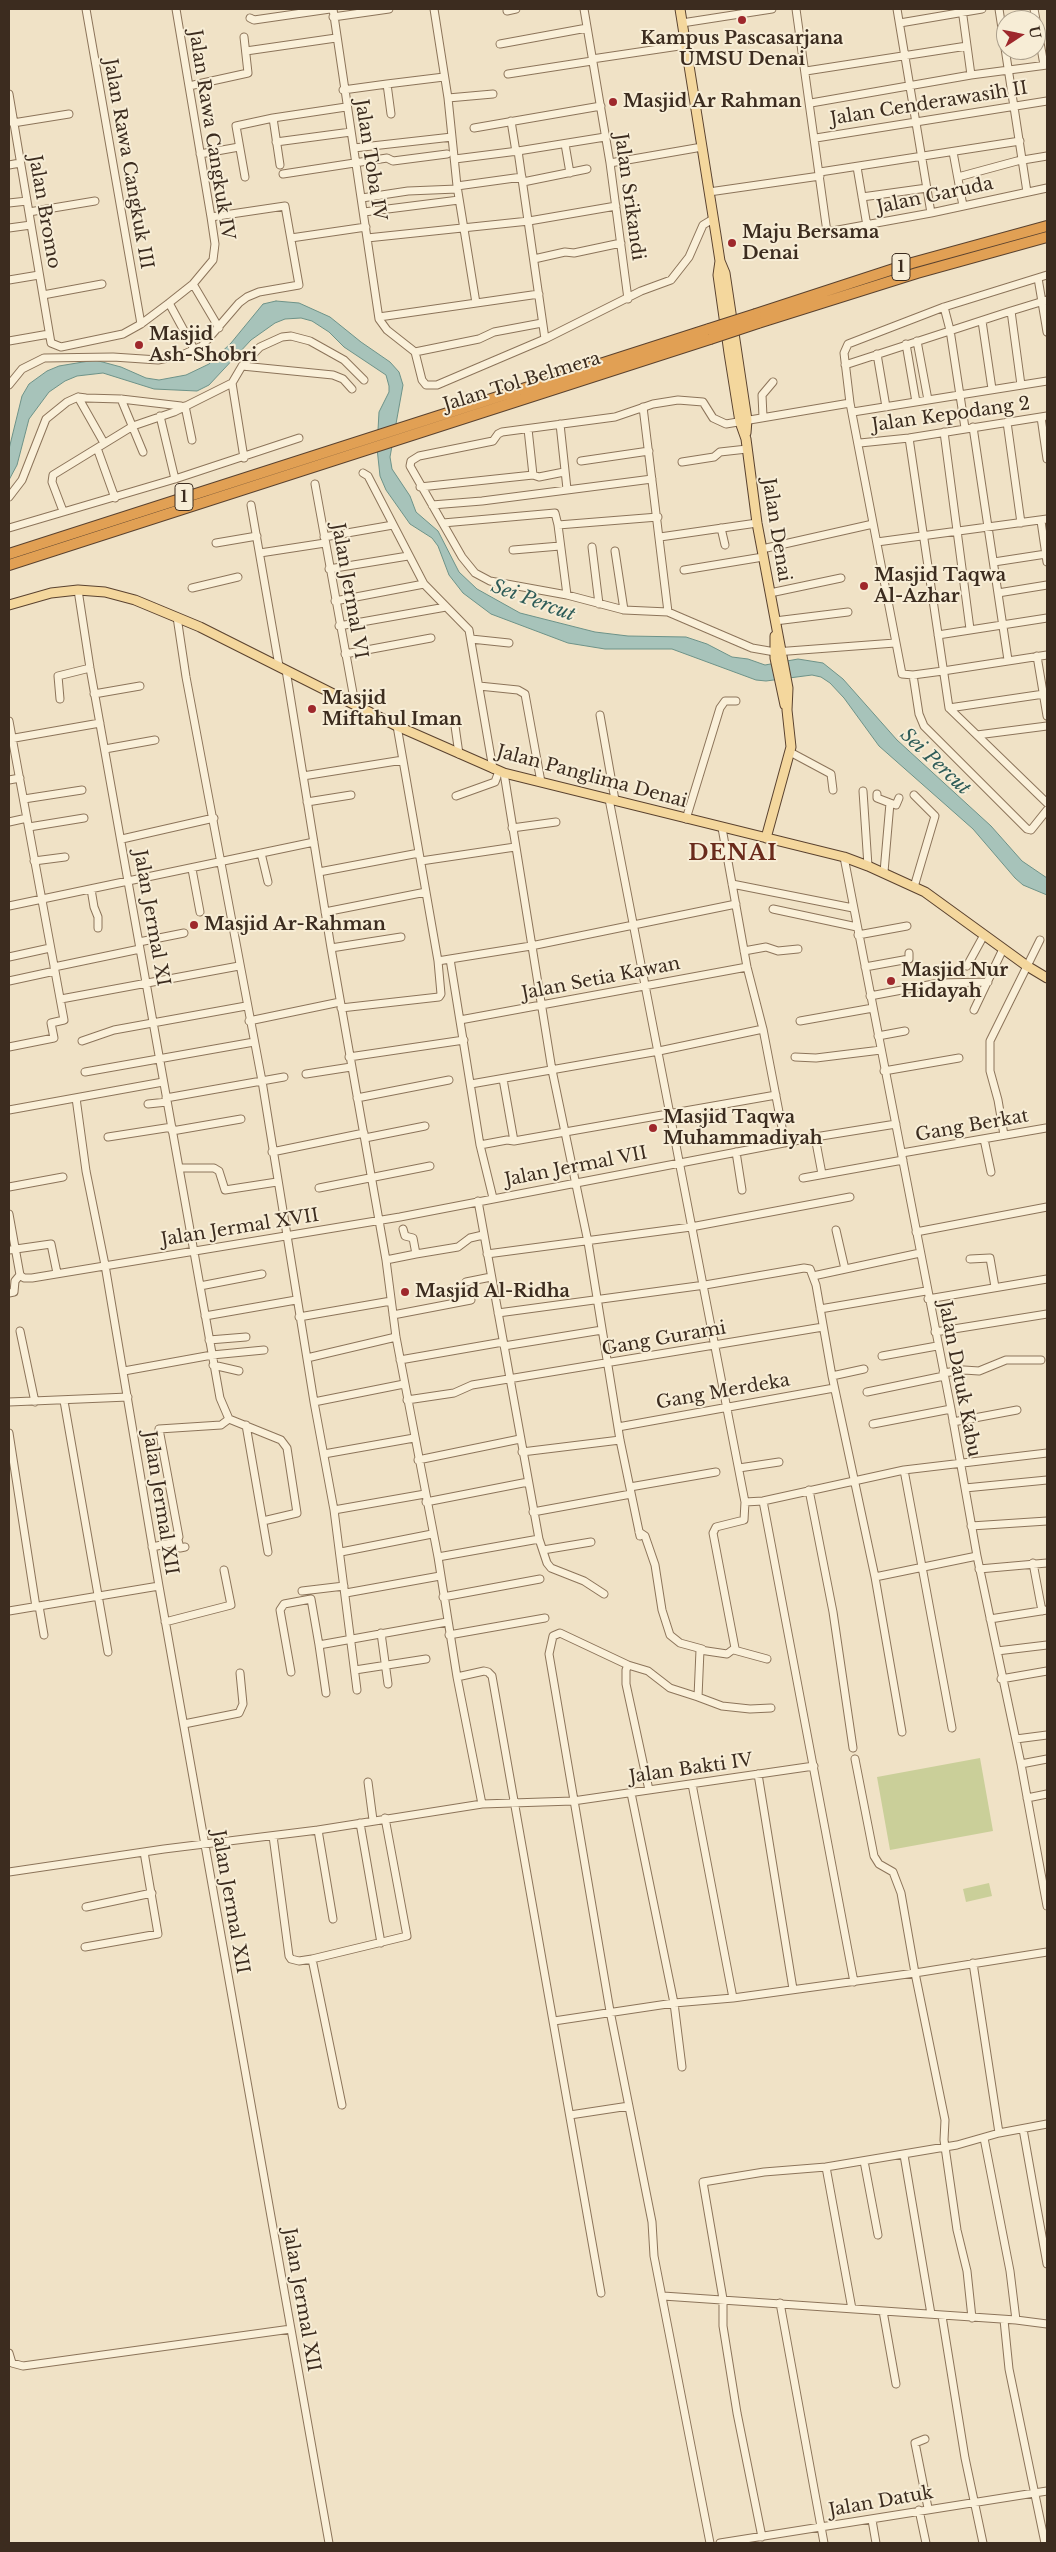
<!DOCTYPE html>
<style>
body{margin:0}
#map{position:relative;width:1056px;height:2552px;overflow:hidden;background:#f0e2c6;font-family:"Libre Baskerville",serif}
canvas{display:block}
.frame{position:absolute;inset:0;border:10px solid #3c2c1f;pointer-events:none}
.north{position:absolute;left:996px;top:10px;width:50px;height:50px;box-sizing:border-box;background:#f7edd6;border:1px solid #aca08d;border-radius:50%;rotate:79deg;font-size:14px;font-weight:700;line-height:20px;text-align:center;color:#3c2c1f}
.north::after{content:'';display:block;margin:auto;width:18px;height:22px;background:#9e282c;clip-path:polygon(50% 0,100% 100%,50% 72%,0 100%)}
</style>
<div id="map">
<canvas width="1056" height="2552"></canvas>
<div class="frame"></div>
<div class="north">U</div>
</div>
<script>
const ctx = document.querySelector('canvas').getContext('2d');
ctx.lineJoin = 'round';
function paint(path, color) { ctx.fillStyle = color; ctx.fill(path, 'evenodd'); }
const toPath = rows => new Path2D(rows.map(r => 'M' + r).join(''));
function stroke(path, color, width, dash) { ctx.strokeStyle = color; ctx.lineWidth = width; ctx.lineCap = dash ? 'butt' : 'round'; ctx.setLineDash(dash || []); ctx.stroke(path); }
function write(font, color, halo, rows, align = 'center') {
  ctx.font = font + ' "Libre Baskerville",serif'; ctx.lineWidth = 4; ctx.setLineDash([]); ctx.textBaseline = 'middle'; ctx.strokeStyle = halo; ctx.fillStyle = color; for (const [text, x, y, turn = 0] of rows) {
    ctx.save(); ctx.translate(x, y); ctx.rotate((+turn || 0) * Math.PI / 180); ctx.textAlign = isNaN(turn) ? turn : align; if (halo) ctx.strokeText(text, 0, 0); ctx.fillText(text, 0, 0); ctx.restore();
  }
}
paint(toPath([
 [980,1758,993,1831,890,1850,877,1777],
 [989,1883,992,1896,966,1902,963,1889]
]), '#cacf99');
const water = toPath([
 [276,301,299,303,330,317,361,342,390,362,399,372,403,385,390,457,392,469,410,496,416,512,438,531,459,572,477,589,520,613,595,632,628,636,686,637,707,644,732,657,748,659,765,665,798,659,823,663,843,679,897,740,991,826,1022,861,1047,878,1047,895,1023,885,1015,878,973,829,879,746,844,698,830,683,821,677,812,675,766,681,756,680,672,649,605,649,568,643,491,614,463,593,449,575,438,546,432,538,410,524,386,490,380,476,377,448,379,412,389,392,389,386,386,375,344,347,329,332,312,321,301,318,285,319,275,323,251,340,209,385,197,391,154,389,103,373,77,376,65,381,49,392,29,419,17,465,9,480,9,449,22,396,29,384,47,371,59,366,95,360,121,367,146,378,159,380,186,375,209,364,231,343,263,304,276,301]
]);
paint(water, '#a7c3ba');
stroke(water, '#6d9288', 1);
const minor = toPath([
 [86,9,141,324],
 [333,9,379,319,387,330,415,352,422,380,426,385,437,385,545,339,641,291,671,280,689,257,703,225,713,219],
 [434,9,448,98,457,186,476,303],
 [584,9,610,163,628,299],
 [796,9,827,232,931,213,1047,188],
 [897,9,931,213],
 [962,9,971,75],
 [999,9,1027,192],
 [1034,9,1036,20],
 [507,11,516,9],
 [333,17,389,9],
 [250,18,254,20,330,9],
 [1036,20,1044,65],
 [682,23,772,9],
 [900,23,982,9],
 [500,44,587,28],
 [246,51,336,38],
 [592,59,686,45],
 [806,71,967,46],
 [508,74,592,61],
 [189,86,248,73,244,37],
 [343,90,387,84],
 [9,94,51,343,61,347,123,334,141,324,169,303,193,284,213,260,215,244,211,217,176,9],
 [448,98,493,94],
 [811,103,971,75,1047,65],
 [391,114,387,84,444,77],
 [511,121,516,152],
 [13,123,69,114],
 [474,128,601,106],
 [816,138,1047,101],
 [276,142,351,132],
 [565,144,570,173],
 [354,148,452,137],
 [518,151,545,339],
 [953,152,963,206],
 [200,154,239,147],
 [455,159,518,151,605,137],
 [610,163,702,147],
 [9,165,20,163],
 [280,165,273,118,346,107],
 [857,167,867,226],
 [820,172,1020,141],
 [283,174,387,158,393,161,447,154],
 [245,177,236,126,273,118],
 [958,177,1017,161,1047,156],
 [523,182,587,169],
 [457,186,522,177],
 [709,192,820,176],
 [862,197,927,188],
 [362,198,408,191,457,189],
 [9,203,27,201],
 [29,212,95,201],
 [364,212,459,200],
 [9,228,31,225],
 [291,238,366,227],
 [367,238,529,221,616,206],
 [534,259,565,252,574,253,621,243],
 [1047,275,944,307,848,344,844,353,850,403,902,674,913,675,943,671,1047,655],
 [1038,278,1047,332],
 [9,280,39,275],
 [193,284,219,328],
 [43,295,102,284],
 [169,303,195,351],
 [944,307,950,330,965,428],
 [379,317,539,294],
 [982,321,992,389],
 [9,341,49,334],
 [917,341,928,400],
 [906,344,916,402],
 [415,352,479,339,494,332,542,323],
 [877,354,886,407],
 [845,365,1011,311],
 [242,366,333,375,343,379,352,389],
 [9,385,22,369,44,358,113,357,158,360,182,355,202,346,239,303,247,297,259,292,299,285,285,206,211,217],
 [1021,385,1011,311,1047,300],
 [78,397,104,443],
 [121,399,143,452],
 [850,403,726,424,713,418,703,402,678,400,653,404,615,417,502,432,498,434,493,441,419,456,411,461,410,466,462,557,475,573,490,581,567,595,624,610,668,612,752,648,775,652,895,643],
 [185,406,192,440],
 [643,407,668,612],
 [853,412,1047,381],
 [160,416,175,479],
 [763,417,762,395,773,382],
 [1041,417,1047,459],
 [1007,422,1021,523],
 [560,424,567,489],
 [973,427,1008,660],
 [944,432,970,629],
 [909,438,949,708,1047,803],
 [860,443,909,438,1047,416],
 [97,448,115,498],
 [244,458,232,383,242,366,260,347,282,337,291,336,310,341,344,360,364,380],
 [581,461,649,451],
 [682,462,714,457,720,452,747,449],
 [363,473,368,476,424,584,469,630,493,769],
 [533,475,539,477,564,472],
 [315,484,355,704],
 [420,487,533,475,528,429],
 [9,497,22,480,46,419,67,402,78,397,86,398,121,399,181,406],
 [251,505,279,666],
 [432,505,482,501,652,479],
 [63,511,52,482,53,475,133,426,174,412,232,383],
 [1041,521,1047,562],
 [443,523,555,513,558,525],
 [9,528,175,479,299,438],
 [721,528,725,545],
 [324,537,393,525],
 [660,537,757,523],
 [877,542,1047,519],
 [216,543,257,536],
 [592,547,599,604],
 [762,549,873,524],
 [513,550,560,546],
 [615,551,624,610],
 [260,553,325,543],
 [994,562,1046,554],
 [329,569,408,556],
 [684,570,763,557],
 [192,588,238,577],
 [78,590,90,668,220,1398,229,1419,281,1440,287,1448,297,1513,263,1521],
 [770,593,841,578],
 [998,593,1047,585],
 [567,595,558,525,658,517],
 [335,601,424,584],
 [177,617,186,677,262,1081,314,1402,334,1510,357,1690],
 [775,621,848,612],
 [339,626,446,607],
 [938,635,1047,618],
 [471,639,509,643],
 [345,654,431,638],
 [1037,656,1047,716],
 [286,670,331,948,386,1260,396,1337,438,1557,457,1677,482,1804],
 [913,675,919,714,924,726,1027,829,1031,830,1047,810],
 [479,686,518,690,525,694,541,782],
 [94,694,140,686],
 [60,699,58,676,90,668],
 [949,708,1044,694],
 [600,715,615,800],
 [454,719,459,754],
 [9,721,64,1020,51,1023,54,1038,9,1047],
 [397,726,438,961,450,959,480,1145,493,1198],
 [977,735,1047,726],
 [9,739,100,723],
 [105,749,155,740],
 [790,752,831,774,833,790],
 [504,773,552,1070,588,1242,620,1440,640,1536],
 [303,776,403,760],
 [9,780,20,778],
 [863,791,868,866],
 [877,794,877,798,890,803],
 [914,795,935,816,914,887],
 [456,796,495,782,499,771],
 [24,799,82,790],
 [609,799,745,1502,763,1501,904,1470,1047,1453],
 [307,802,351,795],
 [686,819,720,708,725,701,736,701],
 [9,822,27,818],
 [29,827,84,818],
 [512,828,556,822],
 [722,828,747,967,763,1029,785,1143],
 [122,839,214,818],
 [261,853,268,882],
 [844,857,951,1409,977,1556,1021,1764,1047,1906],
 [34,861,65,857],
 [421,861,515,847],
 [192,869,200,912],
 [319,872,419,853],
 [884,872,890,803,896,805,899,798],
 [732,884,853,908],
 [91,889,94,907,98,917,98,928],
 [9,906,314,842],
 [773,909,857,927],
 [325,912,426,892],
 [858,935,907,926],
 [139,942,184,933],
 [331,948,401,937],
 [744,951,766,947,778,951,798,949],
 [9,957,50,948],
 [450,959,531,946,736,904],
 [967,966,984,935],
 [54,967,140,949],
 [865,967,909,959,909,953],
 [9,981,55,971],
 [870,996,939,983,988,982],
 [61,999,239,966],
 [341,1008,439,997,441,994,438,961],
 [974,1010,1003,949],
 [460,1020,747,967],
 [249,1021,340,1002],
 [800,1021,873,1008],
 [878,1036,905,1031],
 [82,1041,114,1030,246,1006],
 [349,1057,464,1040],
 [795,1057,816,1058,881,1050],
 [884,1071,959,1058],
 [85,1072,254,1042],
 [306,1074,351,1067],
 [503,1079,514,1141],
 [471,1084,659,1051,763,1029],
 [76,1098,86,1171,105,1265,159,1586,329,2543],
 [166,1098,284,1077],
 [357,1098,449,1080],
 [148,1104,167,1102],
 [9,1110,163,1082],
 [172,1131,241,1119],
 [1004,1135,998,1100,990,1071,990,1041,1040,940],
 [108,1137,172,1127],
 [815,1137,822,1174],
 [365,1138,425,1126],
 [984,1139,991,1172],
 [480,1145,507,1140,514,1141,776,1095],
 [272,1152,364,1133],
 [736,1152,742,1190],
 [902,1153,1046,1128],
 [179,1168,214,1168,219,1171,225,1190,277,1182],
 [803,1178,903,1160],
 [9,1187,63,1177],
 [319,1188,430,1166],
 [478,1201,539,1539,547,1563,551,1568,584,1581,604,1594],
 [9,1214,20,1275,24,1278,32,1278,400,1217,815,1137,896,1124],
 [403,1229,405,1236,413,1238,416,1254,458,1247,470,1238,483,1235],
 [836,1230,845,1269],
 [916,1232,1047,1207],
 [9,1250,51,1244,57,1273],
 [487,1254,691,1227,850,1197],
 [970,1259,990,1258,995,1287],
 [386,1260,416,1254],
 [813,1276,920,1253],
 [466,1282,491,1277],
 [200,1286,262,1274],
 [9,1293,14,1292,15,1281,20,1275],
 [928,1299,1047,1279],
 [820,1309,926,1291],
 [498,1313,705,1285,804,1268,810,1269,816,1285,832,1376,875,1577,902,1732],
 [393,1315,471,1300],
 [205,1316,296,1300],
 [299,1317,391,1301],
 [20,1331,35,1402],
 [935,1332,1047,1314],
 [209,1340,246,1337],
 [504,1346,602,1330],
 [882,1356,937,1346],
 [307,1358,396,1337],
 [400,1360,503,1342],
 [213,1365,239,1371],
 [124,1371,212,1355,264,1350],
 [943,1373,964,1370,979,1371,1006,1360,1041,1360],
 [832,1376,864,1369],
 [867,1392,944,1376],
 [407,1400,454,1393,472,1385,823,1327],
 [64,1401,108,1652],
 [9,1402,128,1397],
 [314,1402,404,1384],
 [953,1422,1017,1410],
 [873,1424,951,1409],
 [246,1425,268,1552],
 [618,1427,834,1388],
 [9,1433,36,1607],
 [522,1452,620,1440],
 [324,1454,414,1438],
 [418,1460,520,1439],
 [739,1468,779,1462],
 [904,1470,952,1728],
 [630,1487,716,1472],
 [965,1488,1047,1480],
 [809,1490,833,1612,853,1748],
 [763,1501,854,1982],
 [426,1502,528,1482],
 [334,1510,425,1494],
 [533,1512,631,1494],
 [971,1526,1047,1521],
 [639,1532,645,1536,655,1565,662,1610,670,1635,680,1643,702,1649],
 [178,1540,180,1548,185,1547],
 [152,1547,176,1542,179,1537,159,1429,221,1425,229,1419],
 [543,1550,591,1542],
 [341,1552,432,1534],
 [438,1557,539,1539],
 [1033,1563,1042,1611],
 [979,1569,1047,1563],
 [875,1577,977,1556],
 [302,1591,344,1586],
 [346,1593,440,1576],
 [443,1597,540,1579],
 [39,1606,44,1635],
 [9,1611,159,1586],
 [990,1619,1047,1610],
 [165,1622,231,1605,224,1570],
 [381,1633,388,1684],
 [449,1635,545,1618],
 [319,1645,326,1693],
 [734,1650,767,1659],
 [997,1651,1047,1645],
 [628,1665,626,1670,626,1684,649,1790],
 [355,1670,426,1659],
 [291,1672,280,1610,284,1604,311,1599,319,1645,447,1622],
 [457,1677,484,1671,488,1672,492,1676,601,2293],
 [1001,1679,1047,1671],
 [698,1697,722,1706,750,1709,771,1708],
 [184,1724,239,1713,243,1704,240,1673],
 [1016,1739,1047,1735],
 [855,1759,874,1856,879,1864,893,1872,901,1893,915,1973,945,2120,944,2140,957,2230,967,2271,972,2318],
 [1021,1764,1047,1759],
 [758,1774,793,1989],
 [368,1782,373,1820],
 [692,1784,733,1998],
 [631,1793,674,2003,682,2067],
 [1027,1798,1047,1794],
 [360,1823,381,1943],
 [318,1830,333,1919],
 [273,1836,289,1956,291,1959,299,1961,312,1959,342,2105],
 [9,1872,164,1849,318,1830,482,1804,573,1801,814,1766],
 [86,1907,152,1893],
 [85,1947,158,1934,144,1852],
 [312,1959,407,1936,385,1818],
 [973,1963,999,2133],
 [554,2021,674,2003,733,1998,915,1973,1047,1952],
 [570,2115,629,2106],
 [1023,2129,1047,2264],
 [984,2138,1010,2271,1016,2320],
 [904,2155,931,2314],
 [864,2161,878,2235],
 [663,2296,1016,2320,1047,2324],
 [780,2303,824,2543],
 [852,2309,826,2167,957,2145,999,2133,1047,2124],
 [883,2311,896,2384],
 [942,2316,965,2458,983,2543],
 [1004,2320,1009,2369,1045,2543],
 [9,2353,12,2363,23,2366,291,2329],
 [925,2439,915,2443,928,2508],
 [919,2510,926,2543],
 [872,2520,876,2543],
 [762,2537,737,2413,723,2326,723,2299,703,2182,764,2172,826,2167],
 [710,2543,654,2256,652,2222,610,2011,549,1654,553,1636,560,1633,628,1665,648,1671,670,1688,698,1697,700,1650,727,1654,735,1648,713,1533,716,1527,744,1520,745,1502],
 [720,2543,1047,2491]
]);
const major = toPath([
 [680,9,716,235,720,261,718,275,729,353,740,422,746,439,757,523,788,688,787,710,791,747,766,838],
 [720,261,725,273,747,420,746,433],
 [9,605,51,593,78,590,105,592,135,600,200,627,397,726,504,773,844,857,868,866,925,892,1027,966,1047,978],
 [775,636,775,658,785,705]
]);
const highway = toPath([
 [756,314,912,263,1047,226],
 [758,323,917,273,1047,237],
 [9,554,709,329],
 [9,565,710,339]
]);
stroke(minor, '#8c745a', 9);
stroke(major, '#5a422f', 11);
stroke(highway, '#5a422f', 12);
stroke(minor, '#faf0d9', 7);
stroke(major, '#f4d79d', 9);
stroke(highway, '#e1a054', 10);
const highwayBridge = toPath([
 [709,329,756,314],
 [710,339,758,323]
]);
stroke(highwayBridge, '#5a422f', 12, []);
stroke(highwayBridge, '#e1a054', 10);
for (const [x, y, r, color] of [
 [742,20,5,"#9e282c"],
 [613,102,5,"#9e282c"],
 [732,243,5,"#9e282c"],
 [139,345,5,"#9e282c"],
 [864,586,5,"#9e282c"],
 [312,709,5,"#9e282c"],
 [194,925,5,"#9e282c"],
 [891,981,5,"#9e282c"],
 [653,1128,5,"#9e282c"],
 [405,1292,5,"#9e282c"]
]) { const dot = new Path2D(); dot.arc(x, y, r, 0, 2 * Math.PI); ctx.fillStyle = color; ctx.fill(dot); stroke(dot, '#f7edd6', 2); }
for (const [x, y, w] of [
 [901,267,18],
 [184,497,18]
]) { const box = new Path2D(); box.roundRect(x - w / 2, y - 13.5, w, 27, 4); ctx.fillStyle = '#f7edd6'; ctx.fill(box); stroke(box, '#3c2c1f', 1); }
write('bold 16px', '#3c2c1f', null, [
 ["1",901,267],
 ["1",184,497]
]);
write('bold 18px', '#3c2c1f', '#f7edd6', [
 ["Kampus Pascasarjana",742,39,"center"],
 ["UMSU Denai",742,60,"center"],
 ["Masjid Ar Rahman",623,102],
 ["Maju Bersama",742,233],
 ["Denai",742,254],
 ["Masjid",149,335],
 ["Ash-Shobri",149,356],
 ["Masjid Taqwa",874,576],
 ["Al-Azhar",874,597],
 ["Masjid",322,699],
 ["Miftahul Iman",322,720],
 ["Masjid Ar-Rahman",204,925],
 ["Masjid Nur",901,971],
 ["Hidayah",901,992],
 ["Masjid Taqwa",663,1118],
 ["Muhammadiyah",663,1139],
 ["Masjid Al-Ridha",415,1292]
], 'left');
write('18px', '#3c2c1f', '#f7edd6', [
 ["Jalan Cenderawasih II",929,104,-9],
 ["Jalan Rawa Cangkuk IV",211,135,81],
 ["Jalan Toba IV",370,160,81],
 ["Jalan Rawa Cangkuk III",128,164,80],
 ["Jalan Garuda",935,196,-12],
 ["Jalan Srikandi",629,197,82],
 ["Jalan Bromo",44,212,80],
 ["Jalan Tol Belmera",522,382,-17],
 ["Jalan Kepodang 2",951,415,-8],
 ["Jalan Denai",776,530,81],
 ["Jalan Jermal VI",349,591,80],
 ["Jalan Panglima Denai",592,777,15],
 ["Jalan Jermal XI",151,918,80],
 ["Jalan Setia Kawan",601,979,-11],
 ["Gang Berkat",972,1126,-10],
 ["Jalan Jermal VII",576,1167,-11],
 ["Jalan Jermal XVII",240,1228,-9],
 ["Gang Gurami",664,1339,-10],
 ["Jalan Datuk Kabu",959,1379,79],
 ["Gang Merdeka",723,1392,-10],
 ["Jalan Jermal XII",160,1503,81],
 ["Jalan Bakti IV",691,1769,-8],
 ["Jalan Jermal XII",230,1902,80],
 ["Jalan Jermal XII",301,2300,80],
 ["Jalan Datuk",881,2502,-10]
]);
write('italic 19px', '#2e5c58', '#f7edd6', [
 ["Sei Percut",533,601,20],
 ["Sei Percut",935,762,43]
]);
ctx.letterSpacing = '1px';
write('bold 22px', '#6a2b1c', '#f7edd6', [
 ["DENAI",733,854]
]);
ctx.letterSpacing = '0px';
</script>
